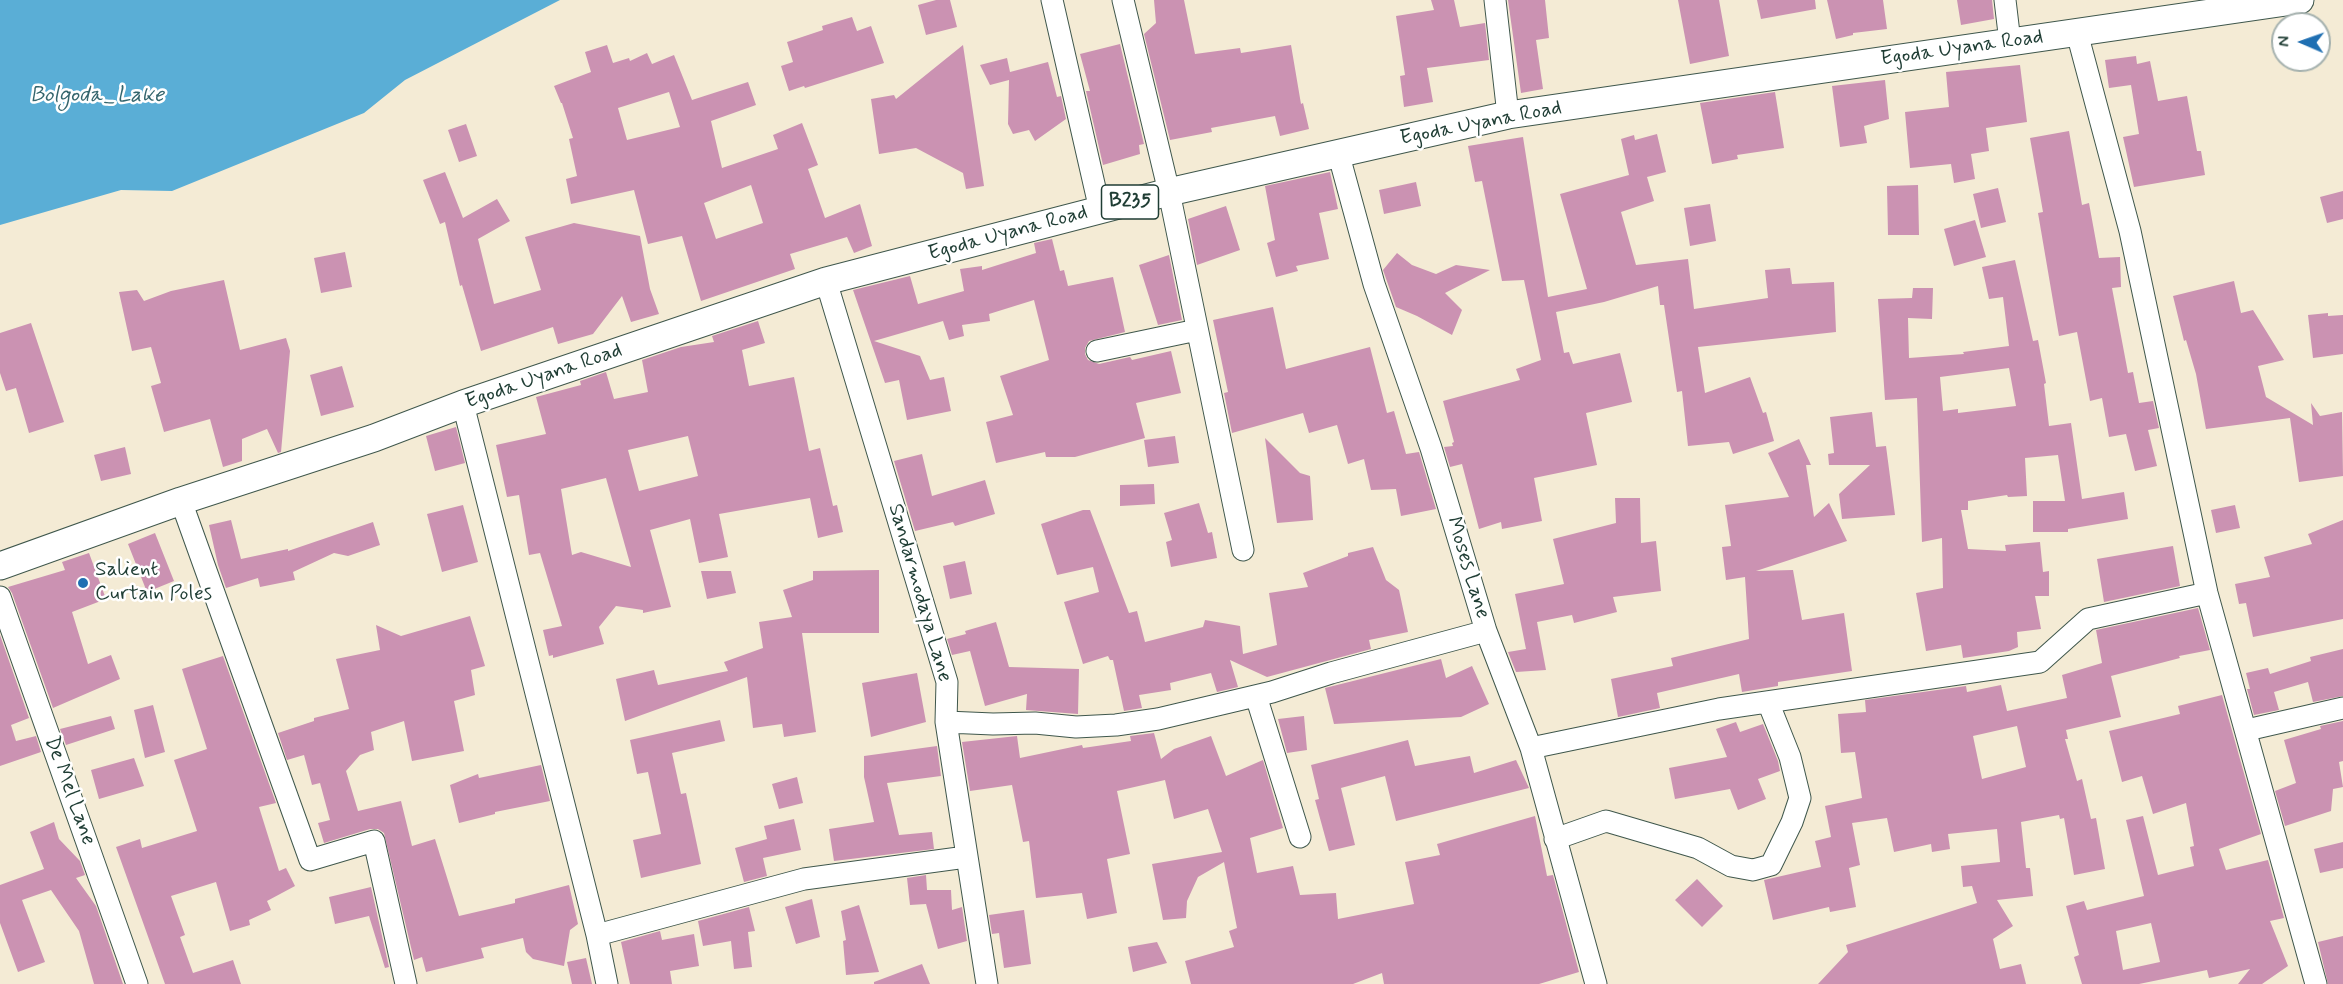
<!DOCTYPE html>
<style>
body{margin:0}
#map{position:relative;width:2343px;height:984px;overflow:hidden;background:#f4ebd5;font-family:Mynerve,sans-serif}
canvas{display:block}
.north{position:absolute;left:2271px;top:12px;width:60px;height:60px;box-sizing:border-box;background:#fff;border:2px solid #a5b1ae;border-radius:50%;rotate:272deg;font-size:16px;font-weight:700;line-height:24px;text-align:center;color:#1f3d34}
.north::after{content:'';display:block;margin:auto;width:21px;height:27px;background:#1f6fb2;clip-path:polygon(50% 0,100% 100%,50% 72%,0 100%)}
</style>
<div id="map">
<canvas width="2343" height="984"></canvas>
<div class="north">N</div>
</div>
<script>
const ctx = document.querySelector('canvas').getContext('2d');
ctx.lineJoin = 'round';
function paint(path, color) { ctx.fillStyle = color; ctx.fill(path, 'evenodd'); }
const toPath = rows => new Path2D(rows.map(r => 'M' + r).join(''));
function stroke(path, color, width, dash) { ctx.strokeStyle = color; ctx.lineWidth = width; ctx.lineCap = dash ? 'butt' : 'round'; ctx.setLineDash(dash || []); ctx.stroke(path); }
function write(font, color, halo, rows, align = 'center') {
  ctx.font = font + ' Mynerve,sans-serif'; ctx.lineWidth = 5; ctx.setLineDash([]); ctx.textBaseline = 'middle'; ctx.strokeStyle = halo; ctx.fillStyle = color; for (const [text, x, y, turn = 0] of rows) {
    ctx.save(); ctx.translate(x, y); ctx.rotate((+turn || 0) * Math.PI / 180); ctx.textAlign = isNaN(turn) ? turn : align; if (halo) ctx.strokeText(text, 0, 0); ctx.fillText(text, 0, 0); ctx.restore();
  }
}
paint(toPath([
 [0,0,560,0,405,80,364,113,172,191,121,190,0,225]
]), '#5aaed6');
paint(toPath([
 [936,0,950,0,957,27,926,35,918,5],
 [1154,0,1184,0,1195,54,1240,48,1241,53,1291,45,1301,104,1303,103,1309,129,1280,136,1275,116,1211,128,1212,132,1170,140,1144,34,1156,23],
 [1431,0,1454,0,1460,27,1485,23,1489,60,1427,68,1433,102,1404,107,1400,76,1405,75,1396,16,1434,10],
 [1508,0,1545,0,1549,38,1536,40,1543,89,1521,93],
 [1678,0,1719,0,1729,56,1690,64],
 [1757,0,1815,0,1816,9,1761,19],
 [1827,0,1883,0,1887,29,1853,33,1853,35,1836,39],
 [1957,0,1992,0,1994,19,1961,25],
 [852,17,857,31,871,26,884,63,805,88,804,86,789,91,781,66,793,62,787,42,823,30,822,26],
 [1120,44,1144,144,1139,145,1140,154,1103,165,1086,91,1090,91,1080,54],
 [607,45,613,63,629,58,630,61,647,53,652,64,674,55,692,100,748,82,756,105,711,121,722,168,778,149,773,135,802,123,818,165,808,169,825,218,860,204,872,246,854,253,847,237,790,254,795,269,701,301,682,236,648,244,634,190,571,204,566,179,577,176,569,139,573,138,562,103,561,103,554,86,591,72,585,52],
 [669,92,680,127,627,140,618,108],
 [751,185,763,223,716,239,704,203],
 [963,45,984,186,966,189,963,173,916,148,879,154,871,99,894,95,896,99],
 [2136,56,2137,64,2150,61,2158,101,2187,96,2197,151,2201,151,2205,175,2134,187,2123,137,2139,134,2131,85,2109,88,2105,60],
 [1007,58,1010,72,1048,62,1057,97,1061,96,1066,119,1035,141,1029,130,1013,134,1008,124,1009,80,990,85,980,65],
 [2020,65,2027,122,1986,128,1989,151,1971,154,1975,179,1954,183,1951,164,1910,168,1905,112,1949,107,1946,72],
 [1885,80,1889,119,1864,126,1867,143,1840,147,1832,86],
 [1775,92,1784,148,1737,155,1738,159,1712,164,1700,103],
 [466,124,477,156,459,162,448,130],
 [2069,131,2082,205,2089,203,2099,258,2120,257,2121,287,2112,288,2128,373,2133,372,2139,403,2153,401,2159,428,2148,430,2157,466,2135,471,2126,434,2109,437,2102,398,2090,401,2077,332,2059,336,2038,213,2043,212,2030,138],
 [1657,134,1666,172,1647,177,1654,201,1621,212,1636,265,1688,259,1694,309,1768,298,1765,270,1790,268,1792,284,1834,282,1836,332,1698,347,1705,393,1750,377,1763,413,1766,412,1774,441,1733,454,1729,442,1688,446,1682,391,1677,392,1664,305,1660,305,1658,286,1604,302,1556,312,1564,353,1569,352,1573,364,1620,353,1632,402,1586,413,1597,465,1534,478,1542,521,1502,529,1501,522,1479,529,1462,464,1450,467,1444,447,1453,446,1452,443,1454,442,1443,401,1520,380,1516,369,1541,360,1524,280,1502,281,1482,181,1475,182,1468,146,1523,137,1548,297,1587,289,1560,194,1629,175,1621,139,1634,135,1635,140],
 [445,172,463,218,497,199,510,221,478,239,494,304,541,290,525,237,574,223,640,236,650,289,659,314,631,322,622,296,593,334,558,344,553,327,481,351,462,285,460,286,445,222,440,224,423,180],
 [1330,172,1338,209,1319,213,1329,259,1296,266,1298,271,1276,277,1267,243,1275,240,1265,186],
 [1416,182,1421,206,1384,214,1379,190],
 [1918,185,1919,235,1888,235,1887,186],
 [1998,188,2006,222,1981,228,1973,194],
 [2343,191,2343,219,2327,223,2320,197],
 [1710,204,1716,241,1690,246,1684,208],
 [1226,206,1240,250,1197,265,1188,219],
 [1975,220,1986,257,1954,266,1944,229],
 [1052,239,1060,271,1064,270,1068,286,1113,277,1125,332,1089,341,1085,348,1085,354,1088,360,1099,364,1130,357,1132,360,1171,351,1181,393,1136,403,1145,438,1075,457,1046,457,1045,452,996,463,986,422,1013,415,1000,376,1049,360,1034,300,989,314,990,321,962,325,964,336,949,340,943,321,874,341,920,356,930,380,944,377,951,411,907,420,899,380,885,383,853,290,910,276,918,304,964,291,960,269,982,266,982,270,1036,253,1034,243],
 [345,252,352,287,321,293,314,258],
 [1397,253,1412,265,1436,274,1456,265,1490,270,1445,293,1462,310,1452,335,1417,316,1396,307,1383,270],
 [1169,255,1182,320,1158,325,1139,265],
 [2015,260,2033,341,2038,340,2046,383,2044,384,2049,426,2071,423,2082,499,2124,492,2128,519,2068,529,2068,532,2033,532,2033,501,2065,501,2058,455,2025,458,2027,496,2008,497,2007,495,1968,501,1968,510,1961,510,1968,549,2006,551,2005,545,2040,542,2043,572,2049,571,2049,596,2035,596,2041,629,2017,632,2018,647,2009,651,1963,658,1961,645,1926,651,1916,593,1943,588,1942,538,1922,542,1917,398,1885,400,1878,299,1912,298,1913,288,1933,288,1932,319,1908,318,1909,358,1964,354,1963,352,2009,346,2003,297,1989,299,1982,267],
 [2009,368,2016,406,1958,413,1958,409,1943,411,1940,377],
 [224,280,240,350,286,338,290,351,281,452,278,453,267,429,242,439,242,461,223,467,210,419,164,432,151,386,161,383,151,347,132,351,119,292,137,290,144,301,171,291],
 [2234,281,2241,313,2253,310,2284,360,2258,366,2266,397,2313,425,2311,403,2320,416,2342,412,2343,476,2299,482,2290,418,2206,429,2196,374,2186,340,2184,341,2173,296],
 [1273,307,1286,369,1370,347,1387,413,1394,411,1406,454,1419,452,1436,509,1401,516,1396,489,1371,490,1364,459,1348,464,1337,425,1309,433,1303,413,1232,433,1224,393,1228,392,1213,320],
 [2328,313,2328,316,2343,315,2343,354,2313,358,2308,315],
 [758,321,765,343,742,350,749,386,794,377,809,451,820,448,833,506,837,505,843,532,818,538,810,498,719,514,728,557,699,563,690,519,650,530,671,607,643,613,643,610,616,606,599,627,604,644,553,658,553,655,549,656,543,630,562,626,540,553,529,555,519,495,507,497,496,445,546,434,536,397,581,385,580,381,606,372,614,399,648,392,642,360,681,347,714,342,712,336],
 [688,436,698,476,639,491,628,450],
 [606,478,631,567,581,552,572,555,561,489],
 [31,323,64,422,29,433,16,388,6,391,0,373,0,333],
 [342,366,354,407,321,416,310,375],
 [1872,412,1876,447,1886,446,1895,515,1842,519,1839,494,1870,465,1829,465,1828,454,1834,453,1830,417],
 [456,427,465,463,435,471,426,436],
 [1175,436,1179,463,1148,467,1144,440],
 [1265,438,1300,473,1310,476,1313,520,1277,523],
 [1799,439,1811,465,1806,465,1814,517,1829,503,1847,541,1756,571,1793,570,1802,620,1844,613,1852,671,1778,682,1778,686,1742,692,1739,674,1657,693,1660,708,1618,717,1611,679,1673,666,1671,658,1749,639,1745,577,1726,580,1722,547,1731,546,1725,505,1789,497,1768,453],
 [125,447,131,474,101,481,94,455],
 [922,454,932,496,985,480,995,514,955,526,953,522,915,531,894,461],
 [1154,484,1155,504,1120,506,1120,485],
 [1615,498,1640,498,1641,543,1656,541,1661,591,1613,597,1617,612,1574,623,1572,615,1537,622,1546,670,1516,672,1508,652,1526,649,1515,594,1564,584,1553,539,1616,523],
 [1199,503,1208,533,1212,532,1217,558,1171,567,1166,542,1172,540,1164,513],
 [463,505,478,562,442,572,427,514],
 [2235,505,2240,528,2216,533,2211,510],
 [1083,510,1090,510,1129,613,1137,611,1145,642,1203,627,1205,620,1240,626,1243,654,1277,645,1269,593,1308,587,1303,573,1348,556,1348,553,1373,547,1386,580,1399,590,1408,632,1369,640,1371,649,1267,677,1230,660,1238,687,1217,692,1211,673,1170,683,1171,690,1139,695,1142,708,1124,711,1113,660,1110,660,1108,656,1083,664,1064,602,1099,592,1093,567,1057,575,1041,524],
 [231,520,241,559,288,549,288,551,373,522,380,545,348,556,334,553,293,572,295,580,260,587,258,578,226,588,218,565,209,525],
 [2343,520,2343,619,2253,637,2246,603,2239,604,2235,584,2270,577,2264,557,2312,544,2308,534],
 [155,533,174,581,147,592,128,544],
 [2173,546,2180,586,2104,602,2097,559],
 [89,553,106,599,72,612,88,664,111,655,120,679,53,708,12,593,8,587,65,570,62,562],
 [965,561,972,594,950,599,943,566],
 [879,570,879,633,802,633,816,732,784,737,782,724,753,728,747,677,625,721,616,679,654,670,658,685,728,671,724,662,763,648,759,622,792,617,783,590,813,580,813,571],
 [701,571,731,571,736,593,707,599],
 [2198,608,2210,650,2179,656,2180,658,2111,676,2121,717,2066,730,2068,739,2065,739,2077,781,2082,779,2091,819,2096,818,2105,869,2074,875,2064,818,2060,819,2059,815,2021,822,2026,868,2030,868,2033,896,1997,900,2013,926,1993,939,2000,969,2021,964,2026,984,1818,984,1848,952,1846,945,1977,903,1972,886,1963,887,1961,866,2000,862,1997,829,1948,834,1950,849,1932,852,1931,844,1894,852,1887,818,1852,823,1860,865,1849,868,1856,907,1830,912,1829,907,1773,920,1764,880,1821,867,1815,841,1831,837,1825,806,1862,798,1855,752,1841,753,1838,714,1866,712,1865,700,1966,686,1967,692,2001,685,2007,711,2067,698,2062,675,2102,663,2096,630],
 [2017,726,2026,767,1982,779,1973,736],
 [470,616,485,666,471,670,475,695,454,701,464,751,412,761,404,721,371,732,374,750,360,755,346,771,358,811,401,801,412,846,435,839,459,916,515,903,515,899,569,885,578,924,570,930,564,966,533,959,526,952,523,938,481,948,484,958,426,972,422,957,414,960,384,833,378,829,370,829,324,843,318,823,330,820,320,783,312,785,304,755,287,760,278,733,314,721,314,718,349,709,336,659,380,650,376,625,401,636],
 [996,622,1009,667,1079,669,1078,714,1026,710,1027,694,985,706,970,651,952,655,947,639,966,634,965,631],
 [0,635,29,718,11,725,16,741,36,736,41,752,0,766],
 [2343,649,2343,696,2313,702,2308,682,2274,692,2279,710,2254,715,2247,689,2250,689,2246,673,2268,668,2270,674,2311,661,2310,657],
 [223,656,276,803,259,807,279,871,286,868,295,886,267,901,271,910,249,920,250,925,230,931,216,882,171,896,185,935,180,937,193,973,233,960,241,984,165,984,116,847,140,839,142,848,197,831,174,760,207,749,182,669],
 [1441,659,1446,678,1472,666,1489,704,1461,717,1334,724,1325,688],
 [917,673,926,722,871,737,862,683],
 [2222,695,2261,834,2219,849,2226,870,2268,860,2284,918,2270,921,2288,966,2262,984,2238,984,2250,969,2209,978,2207,970,2139,984,2082,984,2074,957,2079,955,2066,906,2084,901,2087,910,2144,896,2126,820,2143,816,2158,875,2194,866,2190,847,2194,846,2186,803,2153,814,2142,776,2122,782,2109,731,2180,714,2178,706],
 [2151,923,2160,962,2123,970,2116,931],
 [153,705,165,752,145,758,134,710],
 [111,716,115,729,66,745,60,729],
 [1304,716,1307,750,1287,753,1278,719],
 [720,720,725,741,672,753,681,794,686,793,701,864,641,878,633,840,661,834,648,772,637,774,630,740],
 [2343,721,2343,761,2339,762,2343,787,2333,789,2331,811,2285,826,2275,791,2296,783,2284,740,2321,729,2320,726],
 [1736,722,1740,732,1763,724,1778,761,1780,771,1758,779,1766,799,1738,810,1730,789,1675,799,1669,768,1727,757,1716,729],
 [1154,733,1161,759,1174,749,1211,736,1226,776,1263,760,1283,828,1250,838,1257,873,1293,866,1300,895,1336,893,1338,919,1414,904,1405,862,1440,855,1437,844,1535,816,1547,876,1553,875,1579,972,1539,984,1384,984,1382,973,1353,984,1191,984,1185,961,1234,947,1229,931,1237,928,1224,862,1198,877,1187,901,1186,918,1163,920,1152,864,1222,852,1208,809,1174,819,1165,780,1117,791,1130,854,1107,859,1117,913,1087,919,1082,893,1036,898,1029,841,1023,842,1012,785,970,791,962,742,1017,736,1020,758,1082,745,1083,748,1131,741,1130,736],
 [1408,740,1415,766,1470,756,1474,773,1516,760,1529,788,1396,821,1385,776,1341,788,1355,845,1329,851,1315,800,1319,799,1311,765],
 [937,746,941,776,887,783,899,835,932,832,934,849,834,861,829,829,874,822,864,777,864,756],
 [134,758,144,786,99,799,91,770],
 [541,765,550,801,495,812,495,814,459,823,450,785,478,774,479,778],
 [797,777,803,803,779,809,772,784],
 [794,819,801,850,763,858,767,876,744,882,735,848,767,839,764,826],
 [54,822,59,839,80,861,85,875,76,878,96,906,123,984,94,984,79,931,51,890,22,900,45,962,18,972,0,923,0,885,44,869,30,832],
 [2343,842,2343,868,2320,873,2314,849],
 [926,875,927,890,951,890,952,910,962,907,967,941,938,949,926,904,910,905,907,878],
 [1697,879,1723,906,1702,927,1675,900],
 [371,887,389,967,385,968,369,916,335,924,329,897],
 [812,899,820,937,796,944,785,907],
 [859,905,879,972,846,975,843,941,846,940,841,911],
 [749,907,755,931,748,932,752,967,734,969,731,941,703,946,698,921],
 [1024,910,1031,964,1004,968,999,933,992,934,989,915],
 [660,931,662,940,694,934,699,966,670,971,672,984,630,984,621,942],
 [2343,936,2343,984,2328,984,2318,942],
 [1157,942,1167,963,1133,972,1128,947],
 [586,958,592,984,572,984,567,962],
 [922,964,930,984,874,984,874,982]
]), '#cb92b2');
const minor = toPath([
 [1052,0,1100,210],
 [1123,0,1169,192,1243,550],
 [1495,0,1508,115],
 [2005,0,2010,42],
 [2077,33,2130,231,2207,593,2316,984],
 [1338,152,1374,284,1431,448,1486,631,1531,748,1596,984],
 [826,281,947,682,946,722,987,984],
 [1097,351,1197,330],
 [463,404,597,935,607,984],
 [181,501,310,860,374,841,406,984],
 [0,597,137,984],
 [1256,696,1300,837],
 [946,722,993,724,1035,723,1076,727,1116,725,1158,719,1272,692,1331,673,1486,631],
 [2247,730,2343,708],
 [1531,748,1719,709,2040,662,2088,619,2207,593],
 [1555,839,1606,821,1698,848,1731,866,1753,870,1771,865,1792,822,1800,798,1790,757,1768,702],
 [597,935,804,879,966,857]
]);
const major = toPath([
 [0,566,181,501,374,438,463,404,826,281,1169,192,1508,115,2300,0]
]);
stroke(minor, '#3f574c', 23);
stroke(major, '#3f574c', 29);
stroke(minor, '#fff', 21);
stroke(major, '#fff', 27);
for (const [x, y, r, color] of [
 [83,583,6,"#1f6fb2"]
]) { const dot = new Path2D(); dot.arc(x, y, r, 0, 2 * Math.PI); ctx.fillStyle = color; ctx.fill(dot); stroke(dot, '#fff', 2); }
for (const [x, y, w] of [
 [1130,202,57]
]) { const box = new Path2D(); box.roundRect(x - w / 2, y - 17, w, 34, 4.5); ctx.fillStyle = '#fff'; ctx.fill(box); stroke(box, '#1f3d34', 1.5); }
write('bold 20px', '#1f3d34', null, [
 ["B235",1130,202]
]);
write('21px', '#1f3d34', '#fff', [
 ["Egoda Uyana Road",1962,49,-8],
 ["Egoda Uyana Road",1481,124,-11],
 ["Egoda Uyana Road",1008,234,-15],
 ["Egoda Uyana Road",544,377,-19],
 ["Moses Lane",1467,568,73],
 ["Sandarmodaya Lane",919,593,74],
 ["De Mel Lane",69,791,70]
]);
write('21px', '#1f3d34', '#fff', [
 ["Salient",95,571],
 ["Curtain Poles",95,595]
], 'left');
write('italic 22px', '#34656d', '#fff', [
 ["Bolgoda_Lake",97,96]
]);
</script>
